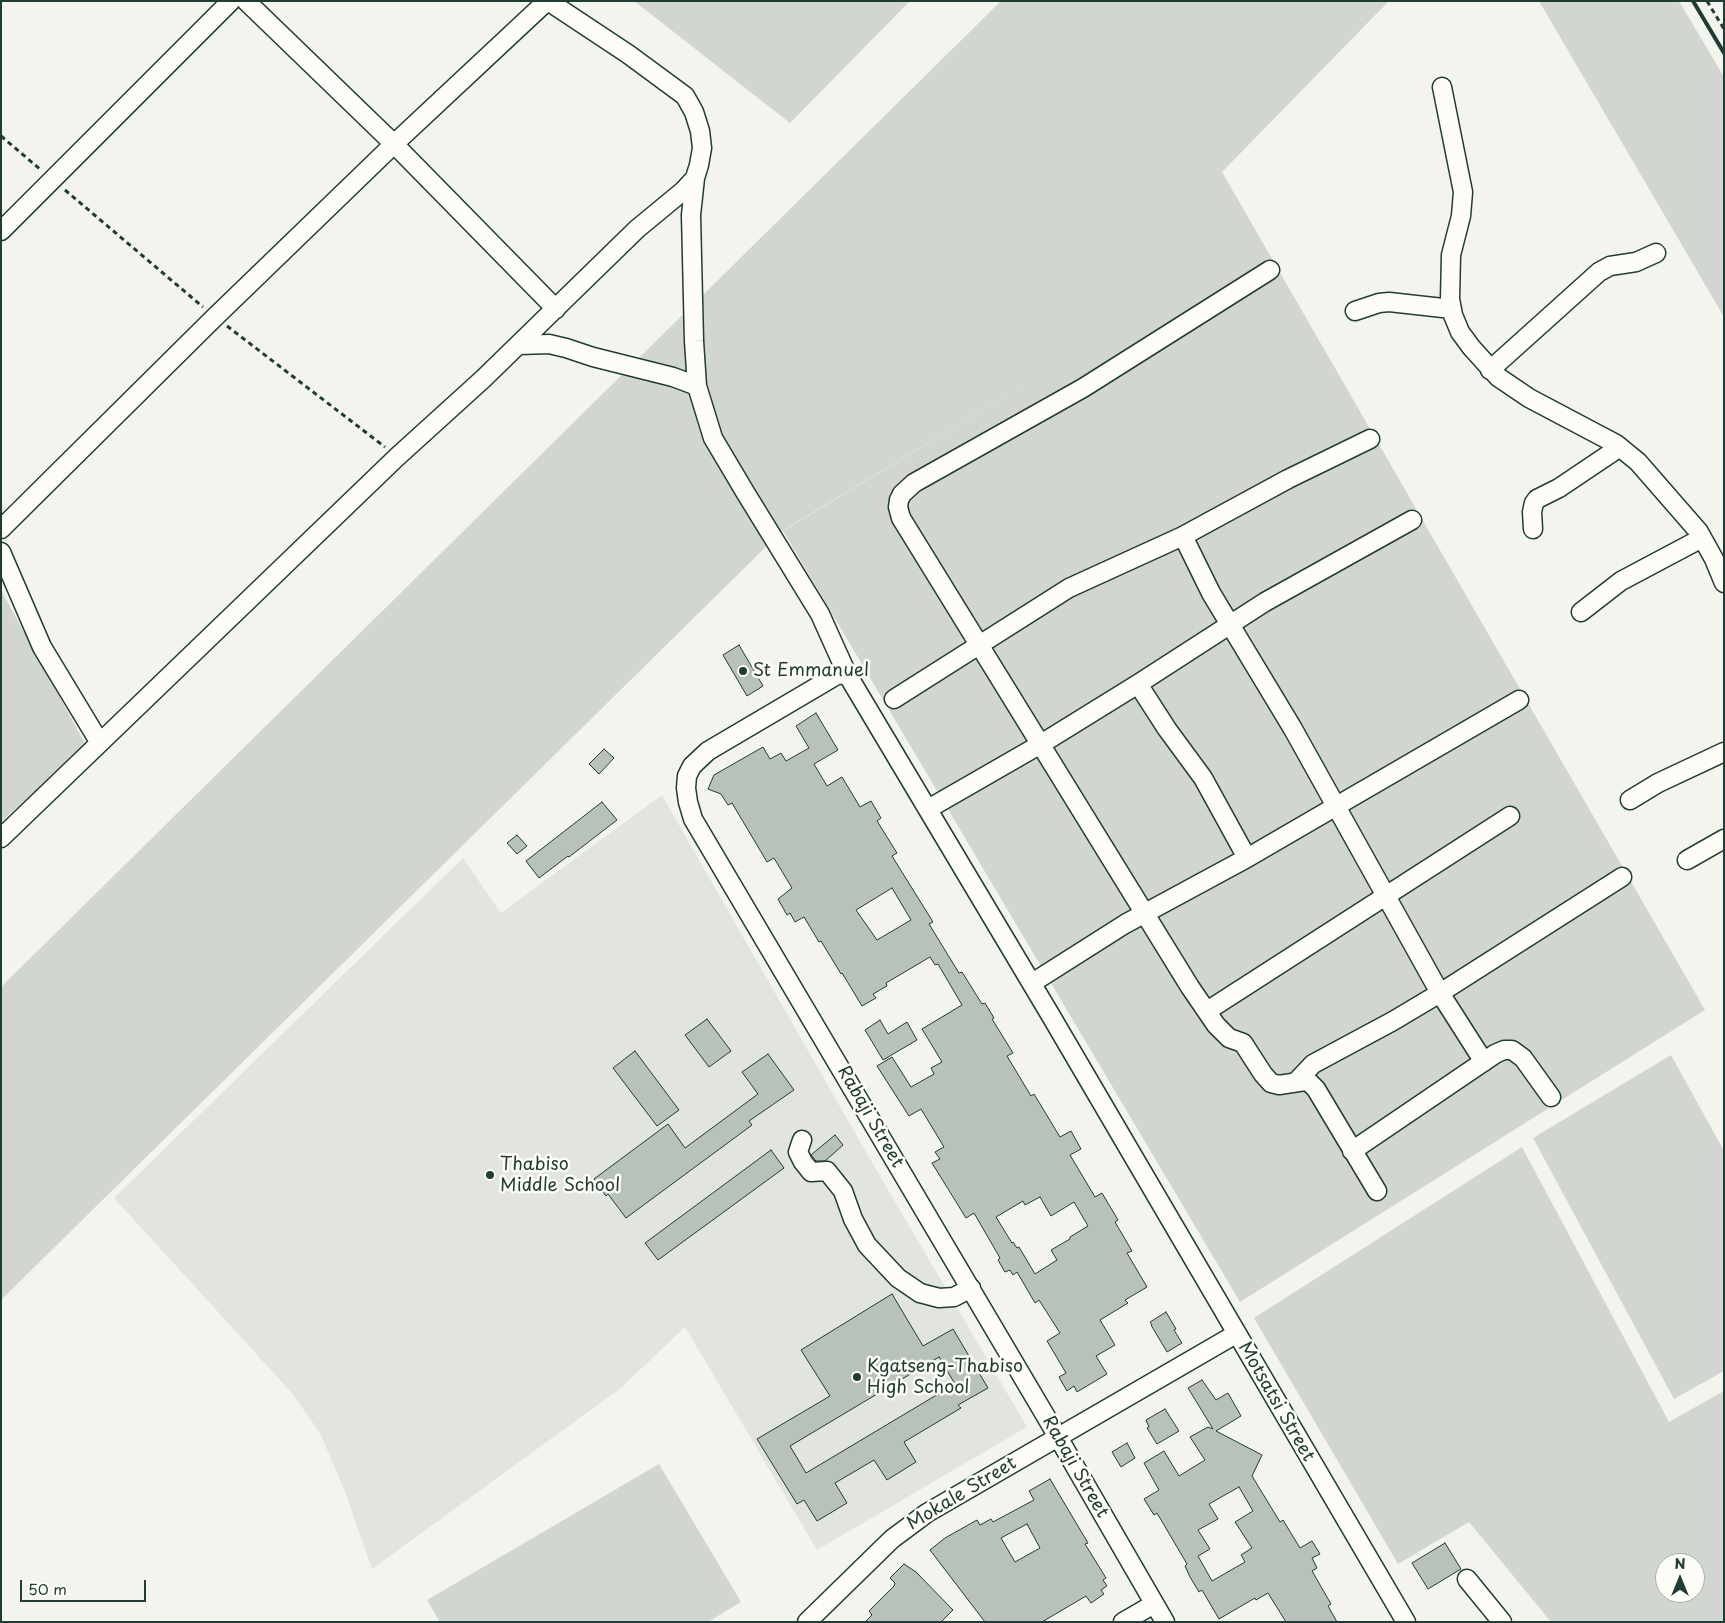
<!DOCTYPE html>
<style>
body{margin:0}
#map{position:relative;width:1725px;height:1623px;overflow:hidden;background:#f4f4ef;font-family:"Playpen Sans",sans-serif}
canvas{display:block}
.frame{position:absolute;inset:0;border:2px solid #1f3d34;pointer-events:none}
.north{position:absolute;left:1655px;top:1553px;width:50px;height:50px;box-sizing:border-box;background:#fdfcf7;border:1px solid #a4b0a9;border-radius:50%;rotate:0deg;font-size:14px;font-weight:700;line-height:20px;text-align:center;color:#1f3d34}
.north::after{content:'';display:block;margin:auto;width:18px;height:22px;background:#1f3d34;clip-path:polygon(50% 0,100% 100%,50% 72%,0 100%)}
.scale{position:absolute;left:20px;top:1580px;width:126px;height:22px;box-sizing:border-box;border:2px solid #1f3d34;border-top:0;padding-left:6px;font-size:15px;line-height:18px;white-space:nowrap;color:#1f3d34;-webkit-text-stroke:4px #fdfcf7;paint-order:stroke}
</style>
<div id="map">
<canvas width="1725" height="1623"></canvas>
<div class="frame"></div>
<div class="north">N</div>
<div class="scale">50 m</div>
</div>
<script>
const ctx = document.querySelector('canvas').getContext('2d');
ctx.lineJoin = 'round';
function paint(path, color) { ctx.fillStyle = color; ctx.fill(path, 'evenodd'); }
const toPath = rows => new Path2D(rows.map(r => 'M' + r).join(''));
function stroke(path, color, width, dash) { ctx.strokeStyle = color; ctx.lineWidth = width; ctx.lineCap = dash ? 'butt' : 'round'; ctx.setLineDash(dash || []); ctx.stroke(path); }
function write(font, color, halo, rows, align = 'center') {
  ctx.font = font + ' "Playpen Sans",sans-serif'; ctx.lineWidth = 5; ctx.setLineDash([]); ctx.textBaseline = 'middle'; ctx.strokeStyle = halo; ctx.fillStyle = color; for (const [text, x, y, turn = 0] of rows) {
    ctx.save(); ctx.translate(x, y); ctx.rotate((+turn || 0) * Math.PI / 180); ctx.textAlign = isNaN(turn) ? turn : align; if (halo) ctx.strokeText(text, 0, 0); ctx.fillText(text, 0, 0); ctx.restore();
  }
}
paint(toPath([
 [662,795,866,1152,1027,1427,817,1550,685,1327,621,1388,372,1569,344,1489,320,1433,291,1392,114,1198,463,858,501,913]
]), '#e2e5df');
paint(toPath([
 [634,1,910,1,790,123],
 [1001,1,1389,1,1222,172,1705,1010,1240,1302,783,531,1049,370,782,531,1,1300,1,987],
 [1539,1,1679,1,1724,77,1724,317],
 [1,590,86,745,1,822],
 [1671,1055,1724,1151,1724,1371,1674,1399,1533,1138],
 [1522,1147,1669,1422,1724,1391,1724,1622,1551,1622,1469,1522,1398,1564,1254,1318],
 [1665,1563,1695,1563,1695,1593,1665,1593],
 [659,1464,741,1602,708,1622,440,1622,427,1600]
]), '#d1d6d1');
const building = toPath([
 [739,645,763,686,747,696,723,655,739,645],
 [816,713,838,750,814,764,827,786,842,777,860,807,871,801,881,818,877,821,897,853,892,856,933,922,929,924,959,973,962,972,982,1004,985,1003,994,1018,992,1019,1013,1053,1007,1056,1031,1096,1034,1094,1060,1137,1071,1131,1081,1149,1070,1155,1095,1197,1102,1193,1118,1220,1115,1222,1132,1251,1127,1253,1147,1287,1125,1300,1128,1303,1100,1320,1115,1345,1096,1356,1107,1374,1077,1392,1074,1386,1067,1391,1059,1377,1066,1373,1047,1341,1060,1333,1039,1300,1035,1303,1017,1272,1013,1275,1010,1270,1005,1272,998,1260,1000,1258,974,1213,966,1218,932,1163,940,1159,935,1152,944,1147,921,1109,909,1116,877,1066,892,1057,911,1087,934,1074,931,1068,942,1062,922,1029,962,1005,938,964,935,965,930,957,886,983,887,986,873,994,876,998,862,1006,842,973,841,974,821,941,819,942,804,917,795,922,790,913,787,915,778,899,792,888,774,858,767,862,732,803,728,805,721,794,708,789,714,775,763,747,770,759,781,753,786,761,809,748,796,726,816,713],
 [892,888,911,920,877,940,856,910,892,888],
 [1040,1197,1051,1216,1074,1202,1088,1226,1070,1237,1070,1239,1051,1250,1057,1260,1035,1274,1019,1247,1017,1248,1013,1242,1012,1243,996,1217,1023,1201,1025,1205,1040,1197],
 [604,749,614,758,599,774,589,764,604,749],
 [602,802,617,820,569,857,568,856,539,878,526,861,602,802],
 [517,835,527,846,517,854,507,843,517,835],
 [707,1019,731,1051,709,1067,685,1035,707,1019],
 [880,1020,888,1034,907,1022,917,1040,883,1060,865,1030,880,1020],
 [635,1051,679,1110,657,1126,613,1068,635,1051],
 [768,1054,794,1090,749,1121,752,1125,626,1218,608,1194,606,1196,594,1179,668,1124,685,1148,758,1094,742,1072,768,1054],
 [835,1135,843,1145,825,1161,816,1161,811,1155,835,1135],
 [771,1150,784,1168,658,1260,645,1243,771,1150],
 [892,1294,923,1346,953,1329,988,1388,958,1405,961,1408,904,1442,916,1462,887,1480,874,1460,835,1483,847,1503,817,1521,804,1500,797,1504,757,1439,830,1396,801,1350,892,1294],
 [939,1357,955,1384,806,1473,790,1446,939,1357],
 [1166,1312,1176,1329,1174,1330,1182,1343,1167,1352,1151,1325,1152,1325,1150,1322,1166,1312],
 [1202,1380,1216,1400,1228,1393,1241,1416,1216,1431,1262,1455,1252,1476,1280,1522,1283,1520,1300,1548,1312,1541,1320,1554,1312,1558,1317,1568,1312,1571,1331,1604,1328,1606,1337,1622,1286,1622,1268,1593,1256,1600,1255,1598,1219,1619,1202,1590,1199,1592,1190,1577,1185,1566,1187,1564,1157,1513,1154,1515,1144,1499,1159,1490,1144,1463,1164,1451,1179,1476,1205,1460,1190,1437,1208,1427,1213,1429,1188,1388,1202,1380],
 [1239,1487,1253,1511,1235,1522,1252,1548,1241,1555,1245,1562,1212,1581,1198,1556,1210,1549,1198,1530,1218,1519,1209,1504,1239,1487],
 [1165,1409,1179,1431,1157,1444,1147,1428,1149,1427,1146,1420,1165,1409],
 [1127,1443,1135,1458,1121,1467,1112,1452,1127,1443],
 [1050,1479,1088,1543,1085,1544,1106,1578,1103,1580,1107,1586,1101,1590,1104,1594,1091,1603,1086,1596,1042,1622,985,1622,930,1550,945,1538,977,1520,980,1525,991,1519,993,1522,1034,1500,1029,1491,1050,1479],
 [1027,1524,1040,1548,1015,1562,1001,1538,1027,1524],
 [1445,1543,1461,1569,1428,1589,1412,1563,1445,1543],
 [904,1564,916,1572,953,1610,941,1622,865,1622,872,1615,869,1611,894,1586,895,1583,890,1578,904,1564]
]);
paint(building, '#b9c1bb');
stroke(building, '#1f3d34', 1);
const minor = toPath([
 [246,1,394,144,556,309],
 [548,1,628,54,685,96,694,112,700,131,702,148,699,165,695,178,691,215,694,341,697,386,713,438,745,492,820,614,847,674,1051,1016,1406,1622],
 [1442,87,1463,192,1461,216,1451,255,1450,299,1453,315,1460,332,1471,347,1498,377,1529,398,1616,444,1638,462,1699,532,1714,559,1724,583],
 [1,231,231,1],
 [1270,270,1083,388,914,483,902,494,899,500,898,507,901,518,1190,987,1216,1025,1229,1038,1243,1043,1263,1074,1271,1083,1279,1085,1305,1081,1310,1083,1316,1089,1377,1191],
 [1355,311,1379,303,1389,302,1452,309],
 [519,345,549,344,566,348,593,357,673,377,697,386],
 [1490,370,1599,272,1610,266,1636,262,1656,253],
 [1,529,215,317,394,144,547,1],
 [1533,529,1532,512,1534,503,1537,499,1559,488,1620,447],
 [1183,536,1211,593,1293,729,1440,993,1484,1062],
 [1,552,42,647,100,743],
 [1581,612,1621,581,1702,538],
 [847,674,837,675,708,751,692,766,687,776,686,788,688,802,693,819,1058,1437,1165,1622],
 [1138,684,1167,729,1203,778,1247,858],
 [894,699,1069,588,1183,536,1288,479,1370,439],
 [1630,800,1658,783,1724,752],
 [928,809,1041,744,1138,684,1265,602,1412,520],
 [1,838,397,457,483,379,637,229,683,191,695,178],
 [1687,860,1724,839],
 [1032,983,1125,924,1247,858,1519,700],
 [1207,1011,1510,816],
 [1296,1082,1313,1064,1393,1021,1440,993,1622,877],
 [802,1140,798,1152,803,1162,811,1172,827,1171,843,1191,853,1219,867,1245,898,1278,920,1293,939,1298,954,1297,971,1288],
 [1352,1151,1495,1054,1504,1050,1512,1050,1523,1058,1551,1097],
 [1467,1579,1502,1622],
 [807,1622,892,1539,927,1513,1236,1334],
 [1123,1622,1154,1604]
]);
stroke(minor, '#1f3d34', 21);
stroke(toPath([
 [1707,1,1724,29],
 [1,136,41,170],
 [65,190,203,307],
 [227,326,385,447]
]), '#1f3d34', 3, [5, 4]);
stroke(minor, '#fdfcf7', 18);
stroke(toPath([
 [1693,1,1724,53]
]), '#1f3d34', 4);
for (const [x, y, r, color] of [
 [743,671,5,"#1f3d34"],
 [490,1175,5,"#1f3d34"],
 [857,1377,5,"#1f3d34"]
]) { const dot = new Path2D(); dot.arc(x, y, r, 0, 2 * Math.PI); ctx.fillStyle = color; ctx.fill(dot); stroke(dot, '#fdfcf7', 2); }
write('18px', '#1f3d34', '#fdfcf7', [
 ["St Emmanuel",753,671],
 ["Thabiso",500,1165],
 ["Middle School",500,1186],
 ["Kgatseng-Thabiso",867,1367],
 ["High School",867,1388]
], 'left');
write('18px', '#1f3d34', '#fdfcf7', [
 ["Rabaji Street",870,1117,60],
 ["Motsatsi Street",1276,1402,60],
 ["Rabaji Street",1075,1467,60],
 ["Mokale Street",962,1494,-31]
]);
</script>
